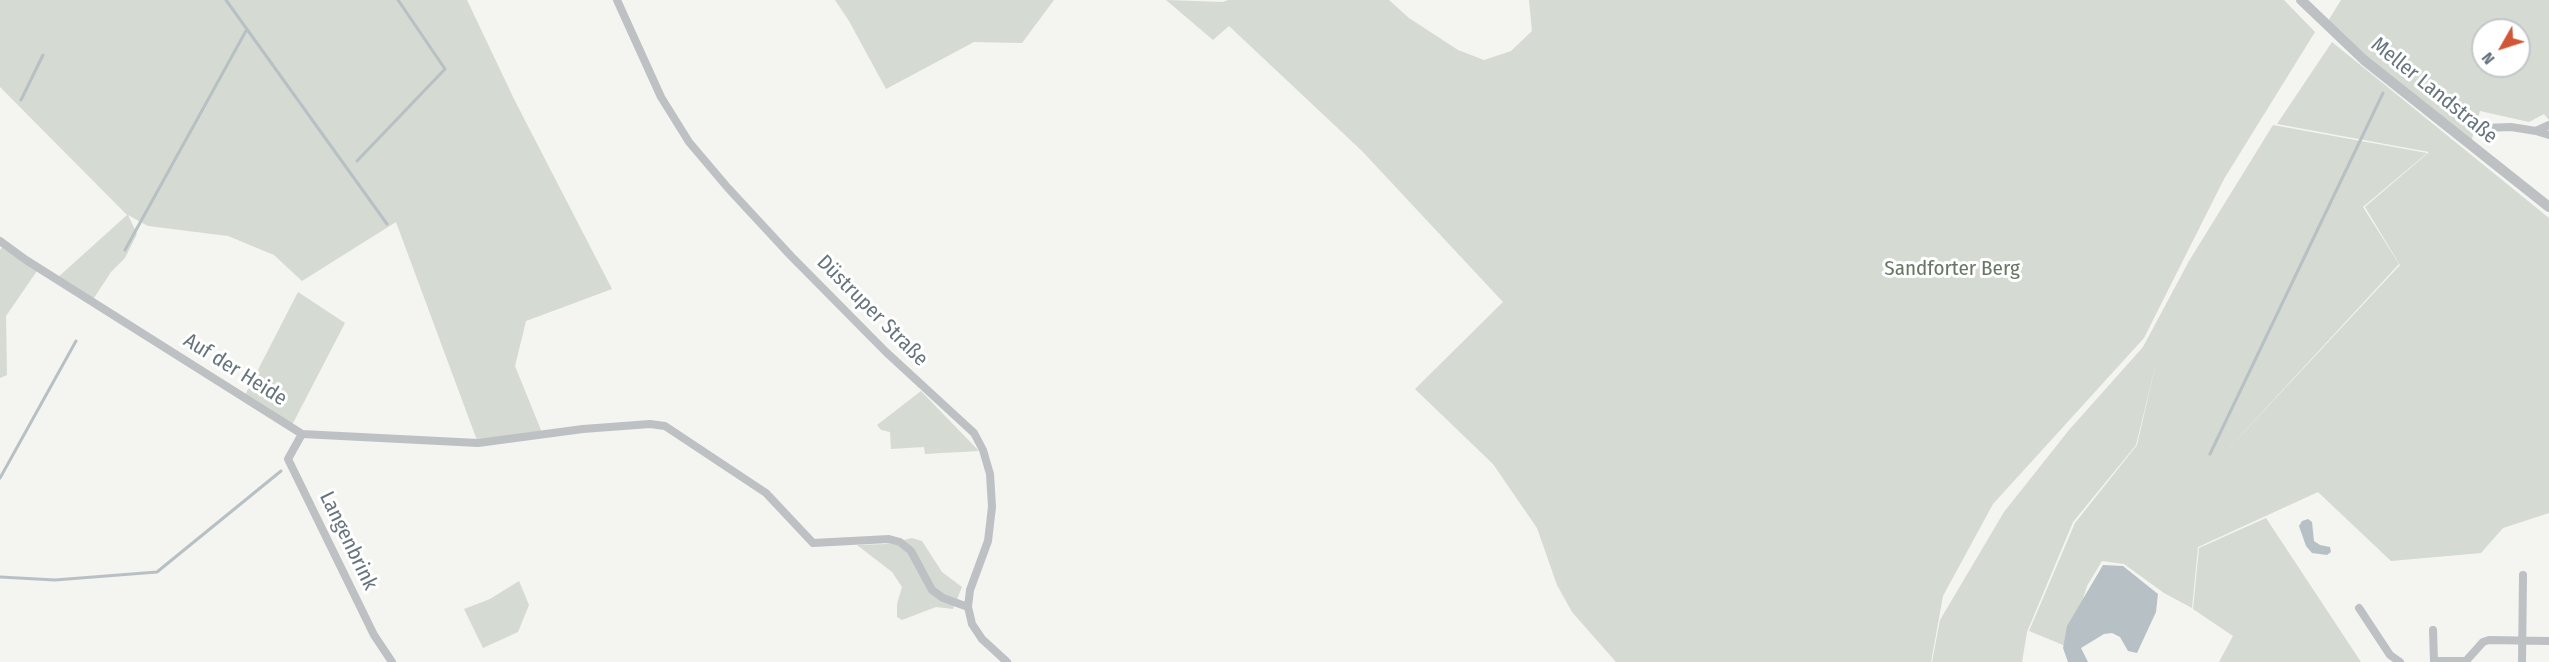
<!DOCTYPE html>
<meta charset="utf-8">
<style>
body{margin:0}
#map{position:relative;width:2549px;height:662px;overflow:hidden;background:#f4f4f1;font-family:"Fira Sans Condensed",sans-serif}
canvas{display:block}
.north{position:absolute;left:2471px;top:18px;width:60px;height:60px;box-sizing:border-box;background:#fff;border:2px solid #c2c7cb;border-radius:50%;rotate:231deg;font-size:16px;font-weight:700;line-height:24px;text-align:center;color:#66747e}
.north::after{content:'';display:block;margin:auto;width:21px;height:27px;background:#cf5636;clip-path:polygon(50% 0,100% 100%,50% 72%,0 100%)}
</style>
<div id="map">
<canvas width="2549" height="662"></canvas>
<div class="north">N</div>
</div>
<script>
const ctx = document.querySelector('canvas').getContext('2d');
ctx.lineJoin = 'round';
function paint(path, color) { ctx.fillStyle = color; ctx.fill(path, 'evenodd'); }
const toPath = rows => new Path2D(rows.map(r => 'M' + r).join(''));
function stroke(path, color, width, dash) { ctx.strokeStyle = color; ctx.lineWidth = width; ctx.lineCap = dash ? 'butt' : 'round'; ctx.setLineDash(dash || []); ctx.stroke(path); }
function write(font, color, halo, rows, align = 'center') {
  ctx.font = font + ' "Fira Sans Condensed",sans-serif'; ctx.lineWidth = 6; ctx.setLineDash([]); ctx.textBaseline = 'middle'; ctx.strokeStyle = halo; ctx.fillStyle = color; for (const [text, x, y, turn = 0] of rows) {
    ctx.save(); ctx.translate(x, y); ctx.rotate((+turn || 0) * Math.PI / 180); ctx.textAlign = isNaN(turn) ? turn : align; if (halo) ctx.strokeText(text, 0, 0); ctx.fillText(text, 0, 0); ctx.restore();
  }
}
paint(toPath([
 [0,0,467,0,514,99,612,289,526,321,515,366,543,435,478,443,396,222,302,281,274,255,228,236,148,226,128,215,137,234,125,258,111,272,92,301,56,279,127,215,0,87],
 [835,0,1054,0,1022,43,974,42,886,89,849,21],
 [1166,0,1223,2,1228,0,1389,0,1409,18,1458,50,1484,60,1511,51,1532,31,1529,0,2284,0,2315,32,2224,179,2144,338,1993,504,1943,596,1931,662,1616,662,1572,612,1557,585,1537,528,1493,464,1415,389,1503,302,1362,151,1229,26,1213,40],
 [2341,0,2549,0,2549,120,2544,114,2529,122,2480,111,2470,146,2325,26],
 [2483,30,2519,30,2519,66,2483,66],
 [2332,42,2549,218,2549,513,2503,528,2481,553,2391,561,2318,492,2198,547,2192,608,2164,593,2124,564,2102,561,2087,586,2068,647,2029,631,2075,523,2137,445,2157,359,2136,445,2073,522,2027,632,2022,662,1932,662,1940,620,2004,512,2069,430,2143,347,2189,261,2273,125,2427,153,2363,207,2399,264,2216,462,2400,265,2365,207,2429,152,2277,124],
 [4,244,39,268,6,316,7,375,0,378,0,250],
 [298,292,345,323,291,427,244,397],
 [921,391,947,418,979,451,925,454,924,447,891,449,890,432,881,430,877,425],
 [2266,518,2361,662,2219,662,2233,636,2193,609,2199,548],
 [912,538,922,541,942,572,962,587,953,609,936,607,902,620,897,617,897,604,902,587,892,572,857,545,886,544],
 [519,581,529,605,518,632,483,648,464,609,490,599]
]), '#d5dad2');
paint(toPath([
 [2308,519,2312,522,2314,541,2320,545,2330,547,2331,552,2327,555,2312,553,2306,546,2299,526,2302,521],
 [2103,565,2123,566,2158,594,2156,612,2137,653,2128,651,2120,637,2112,633,2104,634,2081,648,2088,662,2068,662,2063,648,2067,626]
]), '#b7c0c4');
stroke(toPath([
 [226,0,387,224],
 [21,100,43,55],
 [357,161,445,69,398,0],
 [125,250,247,29],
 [2210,454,2383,93],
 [0,478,76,341],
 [0,577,55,580,157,572,281,471]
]), '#b7c0c4', 3);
stroke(toPath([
 [617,0,661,97,689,142,728,188,791,256,886,352,974,433,983,450,990,474,992,507,988,541,970,590,968,607,972,624,982,639,1007,662],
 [2484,128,2511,127,2536,131,2549,125],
 [2536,131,2549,135],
 [0,241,26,260,302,434,478,443,583,429,650,424,665,426,766,493,813,543,889,539,900,542,911,551,932,590,943,598,968,607],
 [302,434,288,459,374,635,392,662],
 [2359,608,2390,655,2400,662],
 [2433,630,2434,661,2466,661,2483,642,2489,640,2549,641],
 [2522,662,2523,575]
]), '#bdc1c4', 8);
stroke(toPath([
 [2301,0,2364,60,2549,207]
]), '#bdc1c4', 10);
write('21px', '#66747e', '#fff', [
 ["Meller Landstraße",2434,91,39],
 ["Düstruper Straße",872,311,45],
 ["Auf der Heide",235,370,32],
 ["Langenbrink",348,541,64]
]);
write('21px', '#687664', '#fff', [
 ["Sandforter Berg",1952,269]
]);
</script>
